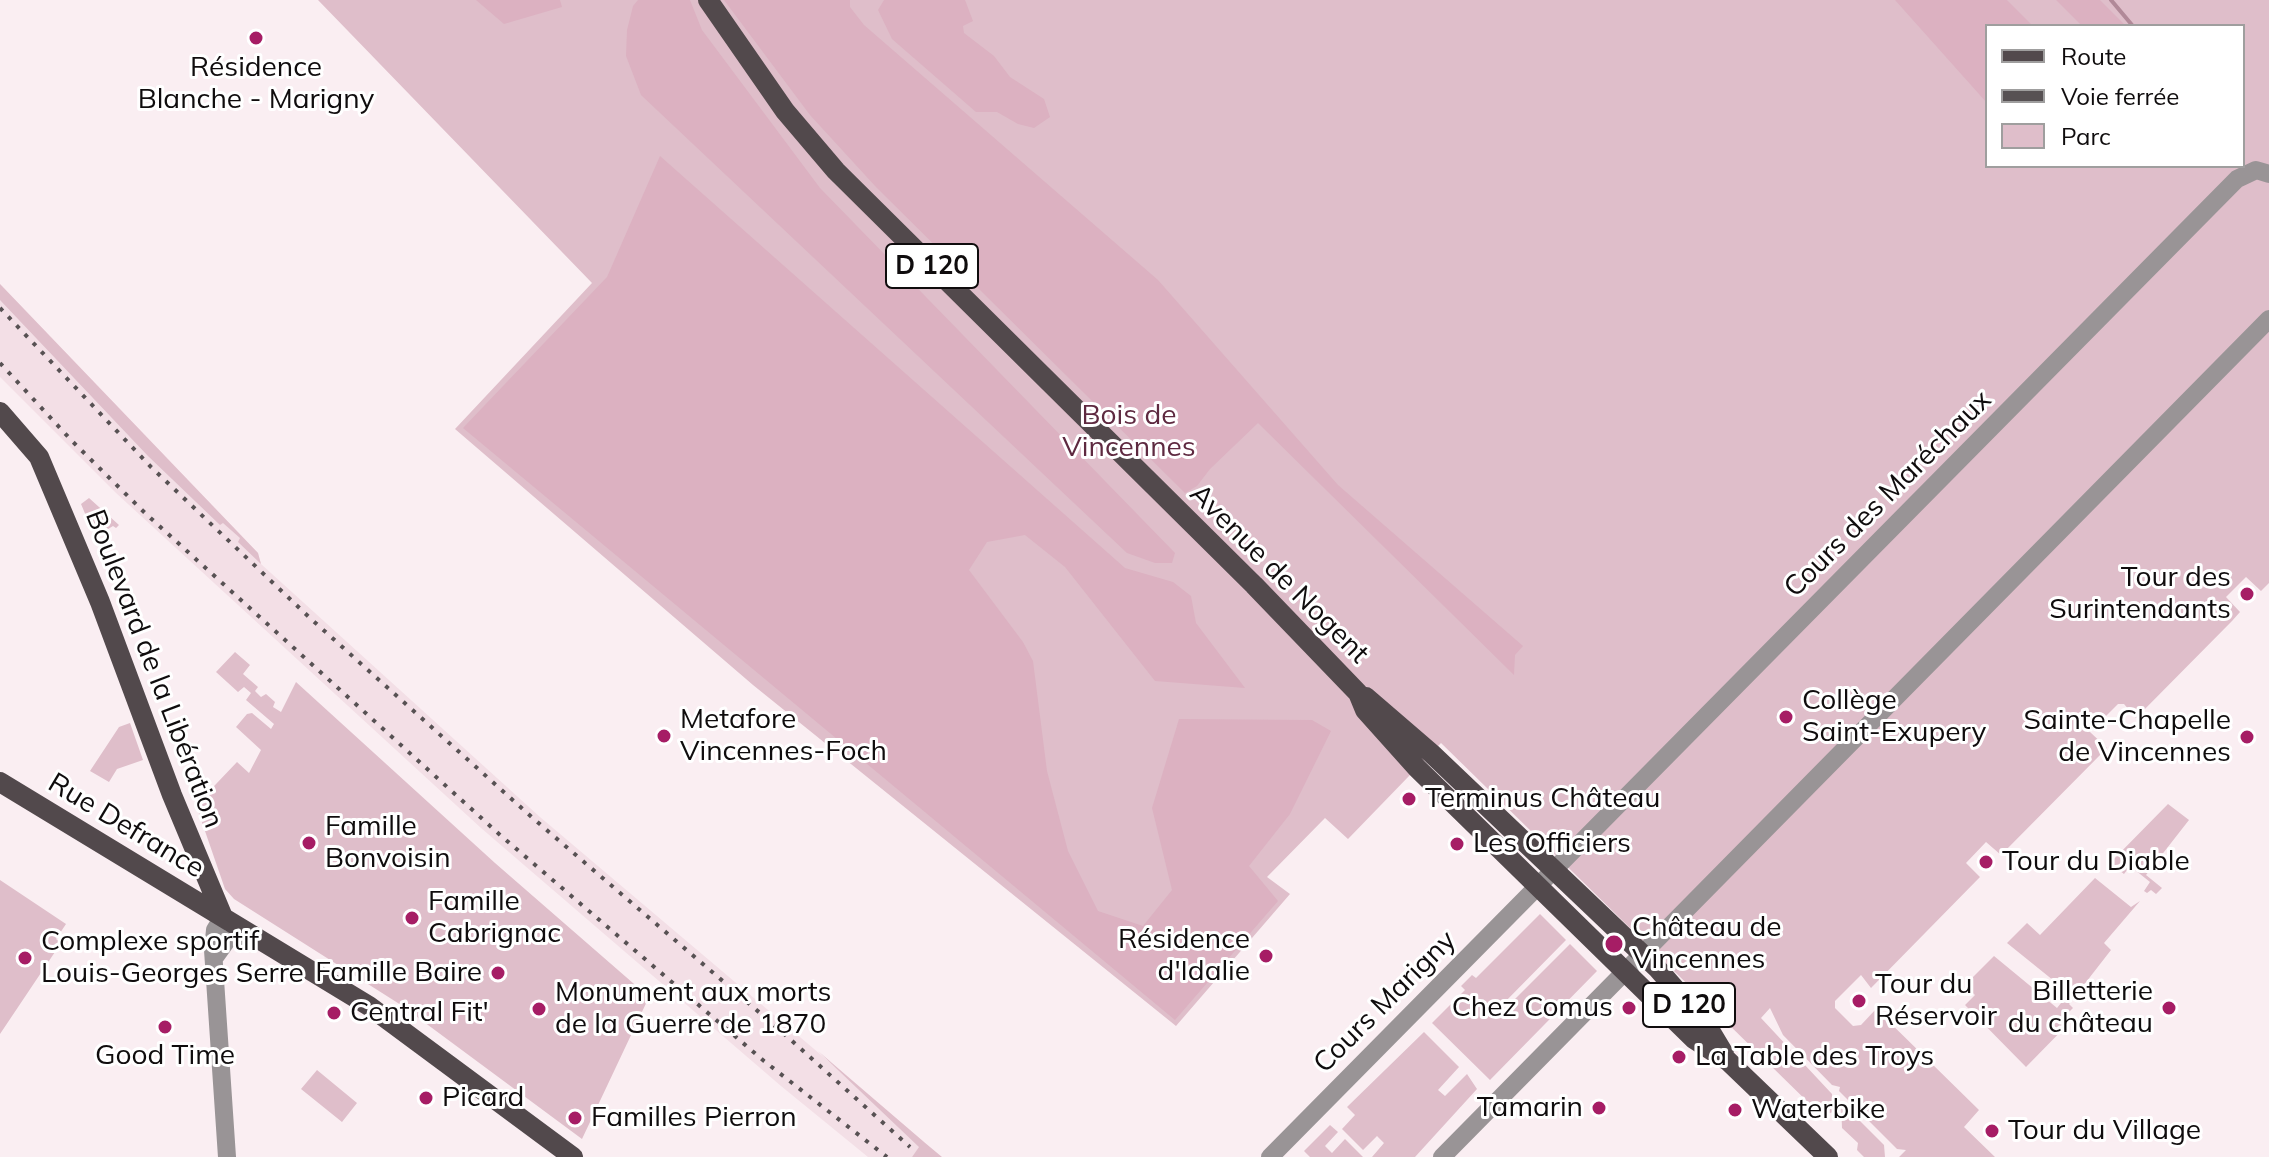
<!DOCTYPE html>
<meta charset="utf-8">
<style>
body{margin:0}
#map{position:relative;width:2269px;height:1157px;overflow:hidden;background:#faeef2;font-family:Mulish,sans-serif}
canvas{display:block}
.legend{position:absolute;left:1985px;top:24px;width:260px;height:144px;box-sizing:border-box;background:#fff;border:2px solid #9f9e9e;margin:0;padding:10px 14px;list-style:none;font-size:24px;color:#0f0c0d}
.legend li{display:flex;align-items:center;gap:16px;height:40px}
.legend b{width:40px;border:2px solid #9f9e9e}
</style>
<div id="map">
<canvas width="2269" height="1157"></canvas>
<ul class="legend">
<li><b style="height:10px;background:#52494c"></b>Route</li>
<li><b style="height:10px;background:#575153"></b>Voie ferrée</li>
<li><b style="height:22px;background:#dfbeca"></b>Parc</li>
</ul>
</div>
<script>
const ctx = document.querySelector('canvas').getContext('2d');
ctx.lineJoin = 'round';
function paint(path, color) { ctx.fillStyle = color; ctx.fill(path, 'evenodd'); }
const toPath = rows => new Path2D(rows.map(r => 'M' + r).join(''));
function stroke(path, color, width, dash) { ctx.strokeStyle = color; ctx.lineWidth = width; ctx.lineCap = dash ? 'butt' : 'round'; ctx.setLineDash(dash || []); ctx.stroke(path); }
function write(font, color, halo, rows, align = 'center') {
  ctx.font = font + ' Mulish,sans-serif'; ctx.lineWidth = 6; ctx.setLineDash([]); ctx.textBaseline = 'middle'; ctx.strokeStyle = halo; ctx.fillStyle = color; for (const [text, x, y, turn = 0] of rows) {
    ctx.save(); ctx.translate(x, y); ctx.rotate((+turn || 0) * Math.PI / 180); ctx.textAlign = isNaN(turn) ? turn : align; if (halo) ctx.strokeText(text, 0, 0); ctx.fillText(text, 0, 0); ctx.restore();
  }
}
paint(toPath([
 [0,284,258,553,261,564,540,817,924,1142,912,1157,868,1157,781,1086,481,828,116,493,0,377]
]), '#f3dfe6');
paint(toPath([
 [318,0,2269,0,2269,583,2261,591,2246,577,2226,597,2240,612,2232,621,2136,718,2124,704,2118,704,2090,732,2107,748,2001,855,1986,842,1966,863,1980,877,1871,988,1861,975,1835,1001,1835,1008,1853,1026,1861,1025,1876,1009,1979,1110,1964,1127,1995,1157,1899,1157,1906,1150,1897,1149,1839,1091,1840,1087,1832,1085,1783,1035,1770,1008,1761,1018,1832,1094,1833,1112,1827,1114,1816,1110,1441,743,1348,839,1325,818,1267,877,1290,894,1176,1026,753,685,455,429,592,283],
 [1987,26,2243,26,2243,166,1987,166],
 [0,284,258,553,261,564,238,542,240,538,223,523,220,525,148,456,0,300],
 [89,498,119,525,116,528,113,526,95,537,81,504],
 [235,652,250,665,243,674,258,687,255,691,261,697,266,694,275,702,273,707,281,712,296,682,495,863,649,997,582,1139,401,1005,234,899,225,889,196,805,237,762,249,773,261,750,236,727,247,714,252,713,271,729,274,724,246,700,251,693,244,687,238,692,216,672],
 [130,723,143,760,117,769,109,782,90,771,119,727],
 [2168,804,2189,820,2146,875,2162,888,2156,894,2151,890,2147,893,2144,891,2150,882,2130,866,2124,874,2110,863],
 [2095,878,2131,907,2140,901,2104,943,2111,950,2069,1004,2073,1008,2069,1012,2063,1011,2073,1019,2026,1067,1965,1005,1975,995,1965,985,1994,956,2057,1008,2069,993,2007,943,2027,923,2040,935],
 [0,880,66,924,56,939,61,943,0,1034],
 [1540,914,1566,940,1500,1007,1504,1010,1570,944,1597,971,1490,1080,1432,1023,1465,990,1461,986,1472,975,1476,978],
 [1424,1032,1459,1067,1438,1090,1445,1096,1467,1074,1477,1089,1415,1157,1372,1157,1384,1143,1377,1136,1363,1150,1342,1129,1355,1115,1347,1107],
 [818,1051,924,1142,942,1157,912,1157,919,1147],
 [317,1070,357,1103,342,1122,301,1089],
 [1841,1102,1884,1145,1885,1157,1864,1157,1857,1150,1858,1143,1842,1128],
 [1330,1125,1338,1132,1325,1146,1332,1153,1345,1139,1363,1157,1310,1157,1304,1151]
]), '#dfbeca');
paint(toPath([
 [476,0,560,0,562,7,504,24],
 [638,0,690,0,702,30,820,188,1175,553,1172,563,1155,563,1127,553,641,95,626,56,627,30,633,6],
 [724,0,850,0,850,7,864,25,1158,280,1338,485,1523,646,1515,655,1514,675,1258,423,1210,469,1197,486,1185,493,876,187,810,115],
 [884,0,965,0,973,21,963,26,964,33,994,56,1010,77,1044,99,1050,117,1034,128,1018,124,997,112,976,112,892,39,878,10],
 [1895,0,2007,0,2033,26,1987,26,1987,103],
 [2056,0,2100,0,2126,26,2082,26],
 [660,156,1125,568,1173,582,1191,596,1196,623,1245,688,1155,681,1065,567,1025,535,987,542,969,570,1023,642,1033,661,1047,771,1068,851,1098,911,1143,926,1172,890,1152,808,1179,719,1312,720,1331,731,1290,814,1249,866,1278,901,1175,1020,463,428,607,277]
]), '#dcb1c1');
stroke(toPath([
 [2111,0,2132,25]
]), '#b18998', 4);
stroke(toPath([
 [223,917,215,930,213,950,227,1157],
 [215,957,228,939,251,934],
 [1270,1157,2237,179,2256,170,2269,174],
 [1442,1157,2269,319]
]), '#999496', 18);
stroke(toPath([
 [708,0,785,111,836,171,1254,585,1358,693,1365,710,1417,768,1694,1039,1728,1061,1828,1157],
 [0,412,39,457,100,602,172,795,223,917],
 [1366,697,1431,753,1657,968,1706,1024,1724,1054],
 [0,782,369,1006,573,1157]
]), '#52494c', 20);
stroke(toPath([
 [0,308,151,467,310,618,535,820,781,1031,910,1147],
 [0,363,72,441,145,513,499,834,764,1061,887,1157]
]), '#575153', 4, [4, 8]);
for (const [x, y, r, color] of [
 [256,38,8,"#a61d65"],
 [2247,594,8,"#a61d65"],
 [1786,717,8,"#a61d65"],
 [664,736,8,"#a61d65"],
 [2247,737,8,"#a61d65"],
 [1409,799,8,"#a61d65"],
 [309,843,8,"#a61d65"],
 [1457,844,8,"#a61d65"],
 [1986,862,8,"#a61d65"],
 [412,918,8,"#a61d65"],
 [1614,944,10,"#a61d65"],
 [1266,956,8,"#a61d65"],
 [25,958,8,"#a61d65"],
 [498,973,8,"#a61d65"],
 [1859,1001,8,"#a61d65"],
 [1629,1008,8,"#a61d65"],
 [2169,1008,8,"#a61d65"],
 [539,1009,8,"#a61d65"],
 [334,1013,8,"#a61d65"],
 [165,1027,8,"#a61d65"],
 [1679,1057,8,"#a61d65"],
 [426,1098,8,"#a61d65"],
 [1599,1108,8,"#a61d65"],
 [1735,1110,8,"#a61d65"],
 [575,1118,8,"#a61d65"],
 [1992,1131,8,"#a61d65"]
]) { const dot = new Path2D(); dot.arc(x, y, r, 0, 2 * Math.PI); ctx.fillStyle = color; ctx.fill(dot); stroke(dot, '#fff', 3); }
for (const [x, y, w] of [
 [932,266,92],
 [1689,1005,92]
]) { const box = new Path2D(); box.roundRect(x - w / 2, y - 22, w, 44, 6); ctx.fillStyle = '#fff'; ctx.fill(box); stroke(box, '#0f0c0d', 2); }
write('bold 26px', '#0f0c0d', null, [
 ["D 120",932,266],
 ["D 120",1689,1005]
]);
write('28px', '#0f0c0d', '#fff', [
 ["Résidence",256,68,"center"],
 ["Blanche - Marigny",256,100,"center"],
 ["Tour des",2231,578,"right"],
 ["Surintendants",2231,610,"right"],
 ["Collège",1802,701],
 ["Saint-Exupery",1802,733],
 ["Metafore",680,720],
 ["Vincennes-Foch",680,752],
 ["Sainte-Chapelle",2231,721,"right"],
 ["de Vincennes",2231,753,"right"],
 ["Terminus Château",1425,799],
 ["Famille",325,827],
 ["Bonvoisin",325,859],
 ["Les Officiers",1473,844],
 ["Tour du Diable",2002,862],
 ["Famille",428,902],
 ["Cabrignac",428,934],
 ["Château de",1632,928],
 ["Vincennes",1632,960],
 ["Résidence",1250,940,"right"],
 ["d'Idalie",1250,972,"right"],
 ["Complexe sportif",41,942],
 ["Louis-Georges Serre",41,974],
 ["Famille Baire",482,973,"right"],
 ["Tour du",1875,985],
 ["Réservoir",1875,1017],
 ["Billetterie",2153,992,"right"],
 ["du château",2153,1024,"right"],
 ["Monument aux morts",555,993],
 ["de la Guerre de 1870",555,1025],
 ["Chez Comus",1613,1008,"right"],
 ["Central Fit'",350,1013],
 ["Good Time",165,1056,"center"],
 ["La Table des Troys",1695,1057],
 ["Picard",442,1098],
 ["Tamarin",1583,1108,"right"],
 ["Waterbike",1751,1110],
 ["Familles Pierron",591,1118],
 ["Tour du Village",2008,1131]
], 'left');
write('28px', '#5e2940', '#fff', [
 ["Bois de",1129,416],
 ["Vincennes",1129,448]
]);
write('28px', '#0f0c0d', '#fff', [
 ["Cours des Maréchaux",1888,494,-45],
 ["Avenue de Nogent",1279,574,45],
 ["Boulevard de la Libération",154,669,69],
 ["Rue Defrance",126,826,31],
 ["Cours Marigny",1385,1002,-45]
]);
</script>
